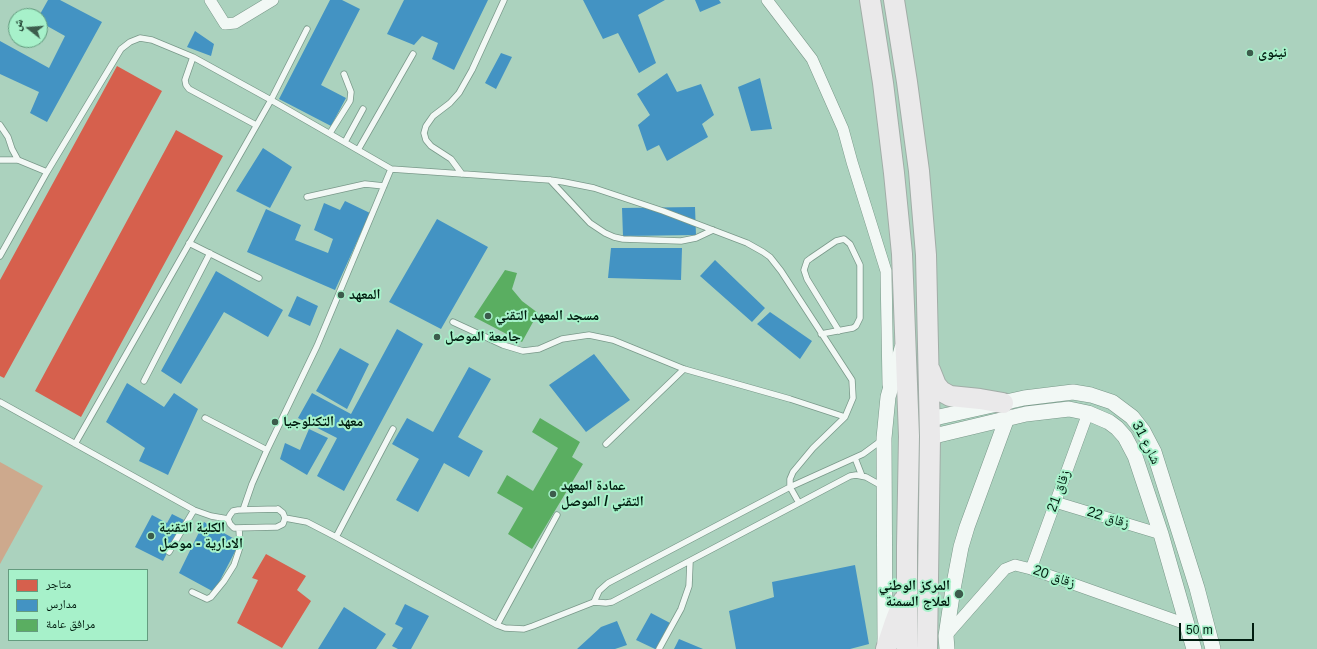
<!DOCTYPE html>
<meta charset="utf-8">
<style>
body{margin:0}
#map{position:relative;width:1317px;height:649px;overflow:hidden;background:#abd2be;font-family:Helvetica,"Noto Naskh Arabic",sans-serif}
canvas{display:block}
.legend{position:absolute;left:8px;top:569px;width:140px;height:72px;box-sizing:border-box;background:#a7f1ca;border:1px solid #649c7f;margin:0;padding:5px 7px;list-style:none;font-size:12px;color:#001c0f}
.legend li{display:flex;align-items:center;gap:8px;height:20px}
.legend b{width:20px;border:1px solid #649c7f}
.north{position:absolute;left:8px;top:8px;width:40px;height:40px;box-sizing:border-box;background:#a7f1ca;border:1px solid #649c7f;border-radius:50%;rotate:287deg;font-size:11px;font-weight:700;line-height:16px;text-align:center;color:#001c0f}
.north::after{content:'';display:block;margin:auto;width:14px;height:18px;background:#3c5c4c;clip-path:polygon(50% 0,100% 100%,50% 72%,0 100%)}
.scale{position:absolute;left:1179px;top:623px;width:75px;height:18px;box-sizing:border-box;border:2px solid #001c0f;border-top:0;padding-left:5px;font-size:12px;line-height:14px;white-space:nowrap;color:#001c0f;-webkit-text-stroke:3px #a7f1ca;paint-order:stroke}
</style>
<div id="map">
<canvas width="1317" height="649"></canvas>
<ul class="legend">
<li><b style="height:11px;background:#d6604d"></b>متاجر</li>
<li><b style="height:11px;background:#4393c3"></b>مدارس</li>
<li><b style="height:11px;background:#5aae61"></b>مرافق عامة</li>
</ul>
<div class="north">ش</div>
<div class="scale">50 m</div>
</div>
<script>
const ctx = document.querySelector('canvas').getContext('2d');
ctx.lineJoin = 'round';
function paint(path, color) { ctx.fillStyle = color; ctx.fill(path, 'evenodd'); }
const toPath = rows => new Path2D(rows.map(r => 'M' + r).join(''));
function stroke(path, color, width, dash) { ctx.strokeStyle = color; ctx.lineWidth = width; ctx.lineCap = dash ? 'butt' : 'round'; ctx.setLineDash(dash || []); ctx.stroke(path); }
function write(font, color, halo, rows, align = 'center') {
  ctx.font = font + ' Helvetica,"Noto Naskh Arabic",sans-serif'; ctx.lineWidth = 4; ctx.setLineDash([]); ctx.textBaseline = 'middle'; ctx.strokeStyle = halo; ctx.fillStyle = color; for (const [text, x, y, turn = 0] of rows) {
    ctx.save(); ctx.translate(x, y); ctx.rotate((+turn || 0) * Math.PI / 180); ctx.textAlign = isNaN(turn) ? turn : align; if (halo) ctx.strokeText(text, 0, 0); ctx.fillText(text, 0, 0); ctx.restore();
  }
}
paint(toPath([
 [0,462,43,486,0,564]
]), '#cda98d');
paint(toPath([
 [117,66,162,91,4,378,0,376,0,280],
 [176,130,223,156,81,417,35,391],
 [266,554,306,576,297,590,311,601,282,648,237,623,258,580,252,578]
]), '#d6604d');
paint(toPath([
 [48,0,60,0,102,22,47,122,30,113,39,92,0,74,0,41,49,68,65,36,40,22,40,16,39,16],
 [330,0,342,0,360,9,321,85,346,98,331,126,279,99],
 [404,0,488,0,454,70,432,59,438,43,422,36,414,45,387,34],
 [583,0,665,0,638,15,656,63,639,73,618,33,603,39],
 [695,0,719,0,721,3,700,12],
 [195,31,214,44,211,56,187,47],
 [501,53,512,57,496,89,485,83],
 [667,73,677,92,701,84,714,115,702,124,708,137,667,161,659,145,647,151,638,125,650,115,637,94],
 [760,78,772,129,751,131,738,87],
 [263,148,292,167,270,208,236,191],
 [345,201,370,213,335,290,247,252,266,209,301,225,295,240,328,253,333,239,314,230,324,203,340,210],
 [695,207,696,235,623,236,622,208],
 [437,219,488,247,441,329,389,302],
 [611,248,682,248,681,280,608,278],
 [715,260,765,308,752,322,700,276],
 [216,271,283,310,268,337,224,312,181,384,161,371],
 [297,296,318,306,310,326,288,316],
 [770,312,812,341,800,359,757,324],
 [397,329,423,344,344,491,317,476,337,438,298,418,312,393,351,414],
 [340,348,369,364,347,409,316,391],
 [594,354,630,400,586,432,549,385],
 [469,367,491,379,458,437,483,451,469,477,444,463,418,512,396,500,419,459,392,444,407,418,433,432],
 [127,383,164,407,174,393,198,409,168,475,139,461,145,448,106,422],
 [309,429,328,438,307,475,280,459,285,443,300,450],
 [172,514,184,520,163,561,135,547,152,515,167,523],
 [204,522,240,542,214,592,179,573],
 [855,565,869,644,850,649,736,649,729,611,774,597,772,582],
 [405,604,429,616,411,649,398,649,392,646,403,628,395,624],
 [344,607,386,634,376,649,318,649],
 [651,613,672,624,660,649,655,649,636,640],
 [617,621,627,645,615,649,577,649,601,627],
 [679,639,703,649,674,649]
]), '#4393c3');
paint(toPath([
 [505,270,517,273,512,289,522,301,538,313,522,342,474,317],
 [540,418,580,442,572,457,583,464,532,549,508,534,523,508,497,493,507,475,533,491,558,448,532,432]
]), '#5aae61');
const lane = toPath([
 [307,29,271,100,391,169,550,180,564,182,594,188,663,211,747,243,763,252,770,257,781,271,852,380,853,398,845,417,813,448,793,472,790,479,790,487,799,503],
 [193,57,185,80,186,85,189,89,256,125],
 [0,125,8,137,12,149,18,160],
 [330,133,350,101,351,92,344,74],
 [345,142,363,109],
 [358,150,413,54],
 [0,160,18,160,47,172],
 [462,174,451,159,431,146,426,140,424,133,426,126,433,116,450,103,459,93,472,70,504,0],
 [550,180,590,223,605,233,614,237,623,239,681,241,696,238,713,230],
 [307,197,365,184,384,186],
 [189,243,259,278],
 [0,256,47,172,121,49,130,42,140,38,152,40,193,57,271,100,75,444],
 [453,322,503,345,523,351,539,349,562,339,589,335,613,340,684,369,790,399,845,417],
 [821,334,853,328,856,326,860,318,860,265,850,244,844,239,836,241,811,258,807,261,804,270,807,279,839,331],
 [144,381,210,253],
 [0,402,194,510,211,516,228,519],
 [205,418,267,450],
 [606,444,684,369],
 [855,458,862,476],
 [278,509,283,513,285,518,283,524,277,527,234,528,230,524,228,519,230,515,233,511,238,510,278,509],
 [243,510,252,484,267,450,317,346,391,169],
 [285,518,307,522,336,537,497,625,505,628,524,629,533,626,594,602,606,603,612,602,850,476,856,475,866,477,882,486],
 [336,537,393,429],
 [169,552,194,510],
 [192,592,207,599,211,597,224,581,234,565,240,547,239,528],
 [594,602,599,591,608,583,790,487,863,454,882,440],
 [497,625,557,515],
 [659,649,681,609,689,586,690,562]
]);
const street = toPath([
 [210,0,225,24,235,23,273,0],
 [767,0,812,59,843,129,852,162,886,271,888,385],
 [1055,502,1161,534],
 [1031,569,1088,413],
 [946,636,1005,569,1015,565,1031,569,1186,624]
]);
const secondary = toPath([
 [930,419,1024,398,1073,392,1091,395,1112,402,1132,417,1143,431,1154,452,1197,588,1213,649],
 [930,437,1026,414,1069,409,1088,413,1109,422,1117,428,1125,437,1135,456,1161,534,1194,649],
 [885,642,884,438,888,397,902,348],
 [947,649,946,636,953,589,961,547,967,527,1007,418]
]);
const highway = toPath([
 [870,0,883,83,894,173,902,254,909,436,907,546,907,649],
 [894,0,907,82,919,171,926,255,930,437,927,649],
 [930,370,936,385,941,391,950,396,980,399,1003,403],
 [886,649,895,622,903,601]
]);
stroke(lane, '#799889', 7);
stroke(street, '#799889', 12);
stroke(secondary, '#799889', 16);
stroke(highway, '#a1ada7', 22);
stroke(lane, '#f2f8f5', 5.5);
stroke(street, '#f2f8f5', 11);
stroke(secondary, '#f2f8f5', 15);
stroke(highway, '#eae9ea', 20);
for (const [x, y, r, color] of [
 [1250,53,4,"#3c5c4c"],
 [341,295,4,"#3c5c4c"],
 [488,316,4,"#3c5c4c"],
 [437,337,4,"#3c5c4c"],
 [275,422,4,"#3c5c4c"],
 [553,494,4,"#3c5c4c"],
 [151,536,4,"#3c5c4c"],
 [959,594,5,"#3c5c4c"]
]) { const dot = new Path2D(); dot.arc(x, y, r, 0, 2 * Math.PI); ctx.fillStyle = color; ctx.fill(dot); stroke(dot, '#a7f1ca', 1.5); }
write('bold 14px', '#001c0f', '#a7f1ca', [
 ["نينوى",1258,53],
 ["المعهد",349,295],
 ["مسجد المعهد التقني",496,316],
 ["جامعة الموصل",445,337],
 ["معهد التكنلوجيا",283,422],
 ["عمادة المعهد",561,486],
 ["التقني / الموصل",561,502],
 ["الكلية التقنية",159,528],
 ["الادارية - موصل",159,544],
 ["المركز الوطني",950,586,"right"],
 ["لعلاج السمنة",950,602,"right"]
], 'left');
write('14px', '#001c0f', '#a7f1ca', [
 ["شارع 31",1146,443,63],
 ["زقاق 21",1059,491,-70],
 ["زقاق 22",1108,518,17],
 ["زقاق 20",1054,577,19]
]);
</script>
